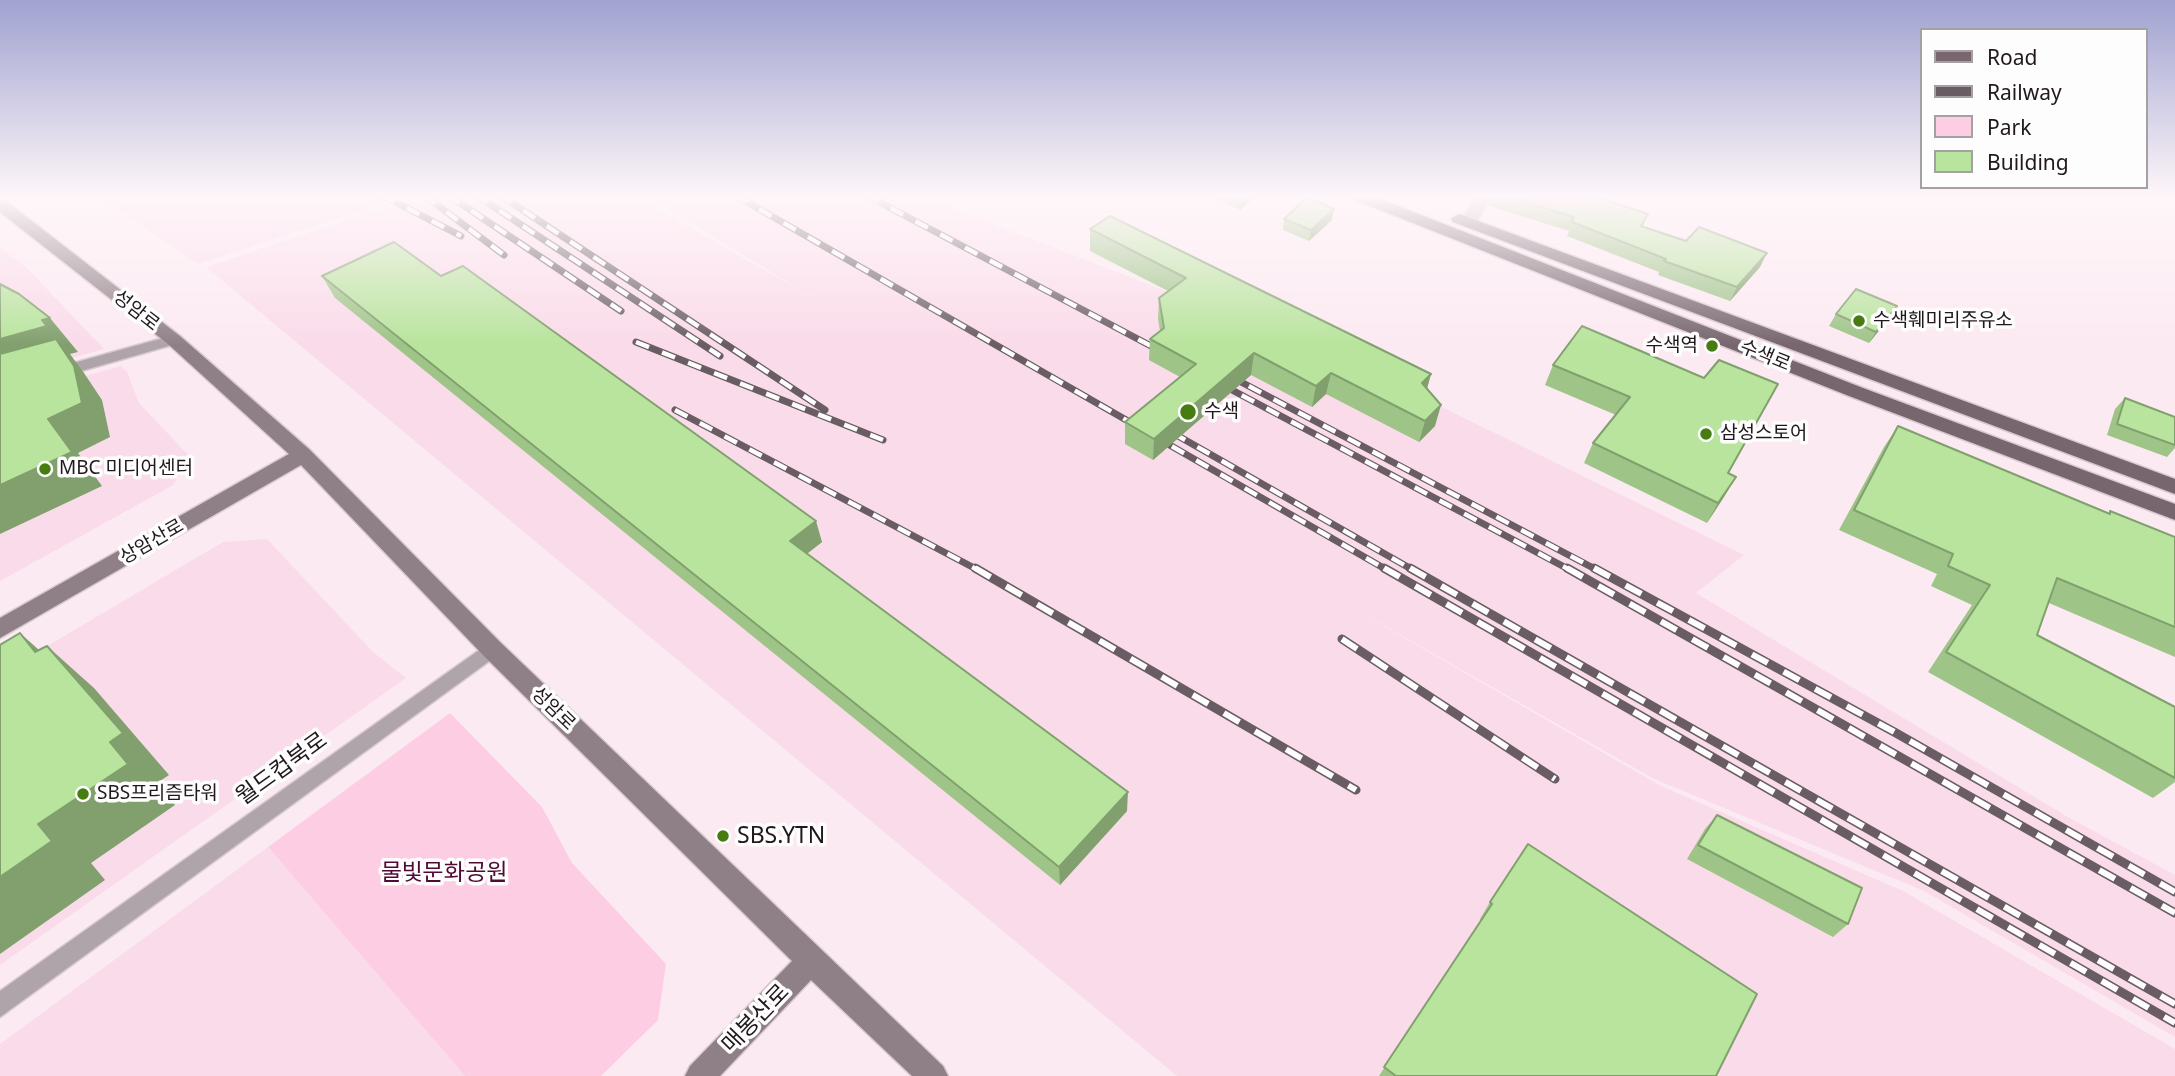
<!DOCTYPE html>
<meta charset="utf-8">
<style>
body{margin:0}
#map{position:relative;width:2175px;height:1076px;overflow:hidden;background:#fceaf2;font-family:"Noto Sans",sans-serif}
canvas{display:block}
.legend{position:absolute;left:1920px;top:28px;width:228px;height:161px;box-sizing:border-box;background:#fdfdfd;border:2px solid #a5a1a3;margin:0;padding:9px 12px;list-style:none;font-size:21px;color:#20181c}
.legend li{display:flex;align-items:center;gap:14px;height:35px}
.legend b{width:35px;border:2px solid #a5a1a3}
</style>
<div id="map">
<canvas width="2175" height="1076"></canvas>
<ul class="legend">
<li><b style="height:9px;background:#77666e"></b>Road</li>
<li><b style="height:9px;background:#695d63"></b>Railway</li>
<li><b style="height:19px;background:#fdcee3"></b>Park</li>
<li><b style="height:19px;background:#b8e49d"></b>Building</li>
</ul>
</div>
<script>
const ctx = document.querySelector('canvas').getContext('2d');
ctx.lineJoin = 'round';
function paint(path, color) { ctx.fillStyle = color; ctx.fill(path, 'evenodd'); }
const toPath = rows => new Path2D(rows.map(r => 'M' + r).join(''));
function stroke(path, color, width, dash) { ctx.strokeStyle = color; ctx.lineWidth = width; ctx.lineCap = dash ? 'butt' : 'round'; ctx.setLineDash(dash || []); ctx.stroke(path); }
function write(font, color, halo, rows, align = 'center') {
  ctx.font = font + ' "Noto Sans","Noto Sans KR",sans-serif'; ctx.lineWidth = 7; ctx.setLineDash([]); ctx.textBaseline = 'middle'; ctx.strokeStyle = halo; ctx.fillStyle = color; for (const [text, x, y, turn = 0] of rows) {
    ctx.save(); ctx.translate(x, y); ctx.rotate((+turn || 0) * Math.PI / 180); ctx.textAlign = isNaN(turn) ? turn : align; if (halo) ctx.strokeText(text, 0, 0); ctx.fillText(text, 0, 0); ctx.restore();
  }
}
paint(toPath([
 [97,195,410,195,198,264],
 [423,195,634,195,815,299,645,195,925,195,952,208,1356,365,1744,555,1696,593,2066,816,2175,875,2175,1037,1924,891,1652,778,1323,591,1661,786,1903,891,2175,1049,2175,1076,1177,1076,206,267],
 [0,248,27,268,104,349,0,378],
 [121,366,127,372,139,403,189,456,173,485,0,581,0,400],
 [267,539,373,652,406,678,0,965,0,674,223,542],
 [268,847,465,1076,0,1076,0,1044]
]), '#fadbe9');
paint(toPath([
 [450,713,542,807,572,863,666,964,658,1020,601,1076,465,1076,268,847]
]), '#fdcee3');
const pedestrian = toPath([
 [174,335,179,337,182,340,179,343,57,378,49,373,52,369,174,335],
 [492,641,499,644,501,649,499,654,0,1017,0,991,492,641]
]);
const minor = toPath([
 [1476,195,1492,195,1475,226,1463,226,1461,223,1476,195]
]);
const secondary = toPath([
 [0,199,6,201,180,336,310,450,500,642,943,1066,948,1076,912,1076,811,980,720,1076,685,1076,690,1066,792,961,484,656,301,465,0,638,0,618,289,454,168,344,0,212,0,199]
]);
const primary = toPath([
 [1348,195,1370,195,1863,388,2175,504,2175,520,1849,396,1350,198,1348,195],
 [1459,214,2175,479,2175,494,1453,222,1451,219,1459,214]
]);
stroke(pedestrian, '#d9c8d0', 3);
stroke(minor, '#d9c8d0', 3);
stroke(secondary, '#d9c8d0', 3);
stroke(primary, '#d9c8d0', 3);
paint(pedestrian, '#aea4a9');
paint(minor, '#aea4a9');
paint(secondary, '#8e8086');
paint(primary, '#77666e');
const railFar1 = toPath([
 [382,195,461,236],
 [424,195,504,255],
 [448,195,621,311],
 [476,195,720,356],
 [500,195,825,410],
 [735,195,1387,570],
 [866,195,1168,355],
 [636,342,883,440],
 [1224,373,1597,570],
 [1217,382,1570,570],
 [675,410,978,570],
 [1173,433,1413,570]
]);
const rail = toPath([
 [975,568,1356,790],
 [1384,568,2175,1023],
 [1410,568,2175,1004],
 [1567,568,2175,913],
 [1594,568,1896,733,2175,892],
 [1342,639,1555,779]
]);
stroke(railFar1, '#695d63', 7);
stroke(rail, '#695d63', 9);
stroke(railFar1, '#fdfdfd', 4.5, [14]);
stroke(rail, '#fdfdfd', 6, [18]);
paint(toPath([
 [1208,195,1256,195,1240,210],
 [1458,195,1474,195,1471,199],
 [1492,195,1591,195,1648,214,1643,226,1760,267,1730,301,1658,275,1659,272,1567,236,1569,231,1489,206],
 [1284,219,1332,220,1309,241,1283,230],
 [1090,229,1431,374,1427,389,1435,426,1419,442,1326,394,1312,407,1251,375,1153,460,1125,444,1125,422,1180,377,1149,360,1150,339,1160,331,1158,319,1159,298,1168,291,1090,251],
 [322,276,441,276,822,542,807,554,1127,811,1060,885,335,298],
 [1836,314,1890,317,1869,343,1829,326],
 [1582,326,1728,473,1736,477,1707,523,1584,463,1593,443,1616,415,1545,385,1553,365],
 [2125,398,2175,417,2175,448,2167,457,2107,435,2115,409],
 [1898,426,2108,513,2110,511,2175,537,2175,657,2049,603,2037,635,2175,707,2175,782,2153,798,1928,672,1972,605,1931,586,1937,574,1839,530,1884,447],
 [1717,815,1848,924,1833,937,1687,859,1705,829],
 [1490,902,1716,1076,1379,1076,1481,921,1480,919]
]), '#9ec487');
paint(toPath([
 [1246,195,1256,195,1240,210,1242,199],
 [1334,209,1332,220,1309,241,1311,230],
 [1767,253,1760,267,1730,301,1737,287],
 [1897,306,1890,317,1869,343,1876,332],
 [50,318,78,352,70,354,84,373,102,400,110,437,78,453,102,486,0,534,0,339,42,320],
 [1254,353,1251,375,1153,460,1154,439],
 [1331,373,1326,394,1312,407,1316,386],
 [1431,374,1425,395,1422,383],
 [1441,405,1435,426,1419,442,1425,421],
 [1736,477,1724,497,1707,523,1718,503],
 [816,521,822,542,796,562,790,541],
 [20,633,68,676,35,652],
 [47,646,94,688,169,775,157,783,175,805,91,863,105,880,0,954,0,877,38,824,110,742],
 [1128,792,1127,811,1060,885,1059,867]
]), '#81a06e');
const building = toPath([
 [1233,195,1246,195,1242,199,1233,195],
 [1502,195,1591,195,1648,214,1641,226,1686,241,1699,227,1767,253,1737,287,1664,261,1666,259,1572,222,1574,217,1502,195],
 [1307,197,1334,209,1311,230,1284,219,1307,197],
 [1110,216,1431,374,1422,383,1441,405,1425,421,1331,373,1316,386,1254,353,1154,439,1125,422,1196,364,1150,339,1164,328,1159,298,1186,278,1090,229,1110,216],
 [394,242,441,276,463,266,816,521,790,541,1128,792,1059,867,322,276,394,242],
 [0,284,19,294,50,318,42,320,47,326,0,339,0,284],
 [1856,289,1897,306,1876,332,1836,314,1856,289],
 [1582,326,1704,378,1719,360,1778,384,1728,473,1736,477,1718,503,1593,443,1630,397,1553,365,1582,326],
 [56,339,74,366,82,403,48,419,72,452,0,485,0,354,56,339],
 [2125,398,2175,417,2175,445,2117,424,2125,398],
 [1898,426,2110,514,2110,511,2175,537,2175,627,2057,578,2037,635,2175,707,2175,778,1946,652,1990,585,1948,566,1953,554,1854,510,1898,426],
 [20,633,35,652,47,646,123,733,110,742,128,764,38,824,52,841,0,877,0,645,20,633],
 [1717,815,1862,888,1848,924,1698,845,1717,815],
 [1528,844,1757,994,1716,1076,1396,1076,1384,1067,1492,904,1490,902,1528,844]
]);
paint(building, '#b8e49d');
stroke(building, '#81a06e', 2);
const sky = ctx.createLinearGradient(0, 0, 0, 345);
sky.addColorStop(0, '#a0a2d0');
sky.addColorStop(0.57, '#fef6f9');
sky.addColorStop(1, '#fef6f900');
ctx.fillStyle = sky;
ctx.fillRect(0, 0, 2175, 345);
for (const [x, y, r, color] of [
 [1859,321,7,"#467c10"],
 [1712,346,7,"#467c10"],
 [1188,412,9,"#467c10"],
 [1706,434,7,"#467c10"],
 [45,469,7,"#467c10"],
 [83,794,7,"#467c10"],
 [723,836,7,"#467c10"]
]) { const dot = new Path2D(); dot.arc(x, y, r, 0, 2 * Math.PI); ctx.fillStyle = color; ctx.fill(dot); stroke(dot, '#fdfdfd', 2.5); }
write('19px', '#20181c', '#fdfdfd', [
 ["성암로",136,311,38],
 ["수색로",1765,356,22],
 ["상암산로",152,542,-30],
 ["성암로",553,709,44]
]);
write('19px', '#20181c', '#fdfdfd', [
 ["수색훼미리주유소",1873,321],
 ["수색역",1698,346,"right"],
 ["수색",1204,412],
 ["삼성스토어",1720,434],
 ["MBC 미디어센터",59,469],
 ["SBS프리즘타워",97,794]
], 'left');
write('23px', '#20181c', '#fdfdfd', [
 ["월드컵북로",282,769,-36],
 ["매봉산로",756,1019,-46]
]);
write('23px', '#20181c', '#fdfdfd', [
 ["SBS.YTN",737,836]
], 'left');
write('23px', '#500b34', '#fdfdfd', [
 ["물빛문화공원",444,873]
]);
</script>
